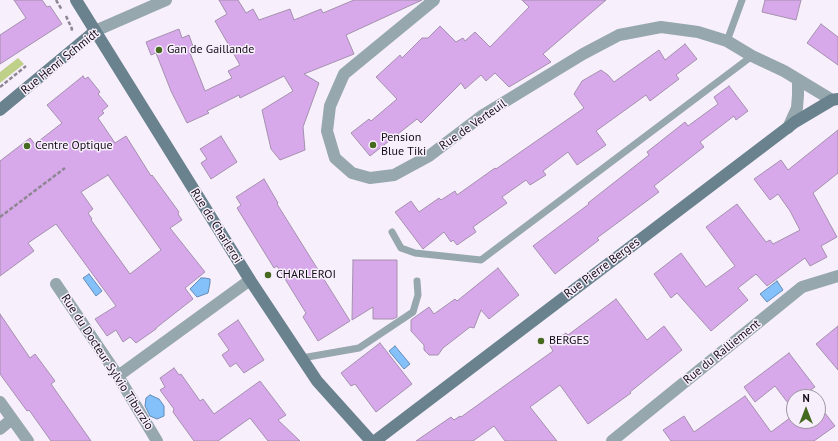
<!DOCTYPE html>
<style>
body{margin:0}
#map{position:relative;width:838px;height:441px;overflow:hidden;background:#f8effc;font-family:"PT Sans",sans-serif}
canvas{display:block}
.north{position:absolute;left:786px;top:389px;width:40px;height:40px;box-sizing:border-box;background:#f8effc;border:1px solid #9d95a0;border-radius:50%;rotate:0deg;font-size:11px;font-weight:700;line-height:16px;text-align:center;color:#140d17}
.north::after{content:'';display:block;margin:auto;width:14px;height:18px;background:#466920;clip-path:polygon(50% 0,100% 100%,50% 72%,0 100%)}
</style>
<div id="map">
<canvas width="838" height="441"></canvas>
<div class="north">N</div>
</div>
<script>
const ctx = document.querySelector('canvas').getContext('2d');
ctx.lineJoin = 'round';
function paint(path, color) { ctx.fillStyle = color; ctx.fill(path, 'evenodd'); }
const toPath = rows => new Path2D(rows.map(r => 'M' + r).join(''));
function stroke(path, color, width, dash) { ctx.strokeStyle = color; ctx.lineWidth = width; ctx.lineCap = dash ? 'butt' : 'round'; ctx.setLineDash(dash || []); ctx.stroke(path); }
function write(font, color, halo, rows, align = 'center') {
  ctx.font = font + ' "PT Sans",sans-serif'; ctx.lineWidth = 3; ctx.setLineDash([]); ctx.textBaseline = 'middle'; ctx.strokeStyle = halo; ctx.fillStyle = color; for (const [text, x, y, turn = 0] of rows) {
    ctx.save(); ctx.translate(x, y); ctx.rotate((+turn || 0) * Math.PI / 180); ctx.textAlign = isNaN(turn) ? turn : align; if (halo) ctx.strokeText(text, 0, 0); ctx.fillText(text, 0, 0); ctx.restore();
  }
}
paint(toPath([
 [18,58,24,64,0,83,0,72]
]), '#bfd089');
const water = toPath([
 [89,274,102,291,96,296,83,278,89,274],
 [201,278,205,278,210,279,210,283,208,293,197,297,190,289,201,278],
 [777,281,783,290,767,302,760,294,777,281],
 [395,346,410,364,404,369,389,351,395,346],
 [150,395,159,399,164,406,164,416,157,419,150,416,145,406,146,398,150,395]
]);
paint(water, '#84c1fa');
stroke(water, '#628bb6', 1);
const building = toPath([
 [14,0,42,0,47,7,50,6,62,24,0,64,0,35,26,18,14,0],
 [219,0,238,0,246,13,253,9,259,20,290,9,294,20,321,9,323,13,354,0,422,0,346,35,354,54,304,74,319,83,303,127,305,150,280,160,271,149,262,110,293,91,284,76,240,98,239,95,207,111,209,113,187,123,171,91,156,53,151,55,146,42,179,29,182,38,189,35,195,52,190,53,205,91,232,78,228,71,240,65,215,21,227,14,219,0],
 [522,0,606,0,543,54,551,62,509,87,495,73,486,81,481,75,465,89,461,83,421,123,417,119,370,156,351,133,369,119,371,121,397,99,376,77,400,55,402,58,422,38,428,38,440,26,456,42,463,38,465,41,475,32,490,47,529,7,522,0],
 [765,0,801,0,796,20,762,12,765,0],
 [821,24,838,37,838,65,807,43,821,24],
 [685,44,697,59,676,75,679,79,650,101,646,95,596,131,606,145,577,165,568,152,543,171,546,175,530,185,526,180,502,197,507,203,473,227,476,232,457,245,453,240,451,242,444,232,423,249,395,212,411,201,419,212,439,198,441,200,455,191,457,195,495,168,496,169,584,108,574,94,582,81,601,70,608,75,614,82,659,50,665,60,685,44],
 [83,76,85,79,88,77,100,92,98,94,108,106,102,111,104,113,98,118,115,143,126,136,151,176,152,175,179,212,178,214,182,220,170,228,205,272,185,288,193,299,156,328,156,329,136,343,130,337,123,342,116,330,107,336,95,319,116,306,56,224,28,243,34,251,0,276,0,161,30,138,35,144,62,123,47,105,83,76],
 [108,175,161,250,130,274,91,220,92,219,88,213,93,209,81,192,108,175],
 [729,86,748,111,736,120,734,116,700,142,704,147,654,186,659,192,597,238,599,240,555,274,533,246,589,204,588,203,649,155,647,152,685,122,688,126,718,104,714,97,729,86],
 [838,130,838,173,813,193,837,237,821,246,827,257,810,266,805,258,767,286,756,274,738,288,748,300,711,331,677,293,671,298,654,274,681,253,706,287,735,266,706,227,737,204,766,242,770,240,773,244,800,230,790,211,778,194,770,200,754,179,781,160,788,170,838,130],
 [221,136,237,162,211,179,201,163,207,159,200,149,221,136],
 [264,179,278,203,277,204,350,321,318,341,303,317,306,313,277,266,274,268,237,208,241,205,236,197,264,179],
 [353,260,397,260,397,317,393,319,373,319,373,307,352,320,353,260],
 [498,268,519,295,489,319,481,310,474,328,470,327,443,348,438,355,429,355,424,350,424,345,411,331,411,320,429,307,434,314,455,299,457,301,498,268],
 [616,299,647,340,664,326,682,350,630,392,631,393,588,424,560,385,530,407,557,441,505,441,494,426,473,441,416,441,451,417,454,420,460,416,461,417,553,351,549,344,566,333,568,335,616,299],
 [0,314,30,358,35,354,55,381,51,384,91,441,51,441,29,410,27,411,0,374,0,314],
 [238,320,264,360,244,373,236,363,230,367,222,355,229,350,218,334,238,320],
 [838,326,838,370,816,344,838,326],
 [380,343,412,384,376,412,355,384,351,386,341,373,380,343],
 [789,353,815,387,809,391,813,397,794,397,794,411,775,386,755,402,744,387,789,353],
 [174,368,179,375,181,374,200,401,203,399,214,414,260,381,286,415,278,420,300,441,268,441,250,418,218,441,194,441,173,412,174,409,160,390,165,387,160,378,174,368],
 [745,396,771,432,794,415,794,421,818,421,818,404,835,426,814,441,671,441,663,430,684,416,694,432,745,396]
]);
paint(building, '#d7a9ea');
stroke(building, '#a490ae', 1);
stroke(toPath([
 [56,0,62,10],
 [66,16,72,29,71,31],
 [0,87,26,66],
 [0,217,65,168]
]), '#8e8692', 2.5, [4, 2]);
stroke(toPath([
 [727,41,742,0],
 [392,232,401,248,415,253,481,260,752,56],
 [302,358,359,348,413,312,418,295,417,281]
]), '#96a7ae', 7);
stroke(toPath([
 [434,0,344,74,330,106,327,131,335,158,352,173,370,178,394,175,429,156,483,115,583,54,619,35,661,27,698,32,727,41,752,56,784,71,832,100],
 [95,31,166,0],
 [788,128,797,108,798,95,798,80],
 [56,284,118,376,157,441],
 [118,376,250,280],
 [0,402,28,441],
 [0,429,12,419],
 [612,441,802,287,838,276]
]), '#96a7ae', 12);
stroke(toPath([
 [76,0,250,280,317,381,371,441],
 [0,110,95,31],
 [375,441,795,122,832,100,838,99]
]), '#69828d', 12);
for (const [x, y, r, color] of [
 [159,50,4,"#466920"],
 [373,145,4,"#466920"],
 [27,146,4,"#466920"],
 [268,275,4,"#466920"],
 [541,341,4,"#466920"]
]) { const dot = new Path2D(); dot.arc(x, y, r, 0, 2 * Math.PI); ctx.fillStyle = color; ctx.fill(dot); stroke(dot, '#f8effc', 1.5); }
write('12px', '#140d17', '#f8effc', [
 ["Gan de Gaillande",167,50],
 ["Pension",381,138],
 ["Blue Tiki",381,152],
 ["Centre Optique",35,146],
 ["CHARLEROI",276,275],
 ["BERGES",549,341]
], 'left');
write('12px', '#140d17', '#f8effc', [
 ["Rue Henri Schmidt",60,62,-39],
 ["Rue de Verteuil",473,125,-35],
 ["Rue de Charleroi",216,226,58],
 ["Rue Pierre Berges",602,268,-37],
 ["Rue du Ralliement",722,352,-39],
 ["Rue du Docteur Sylvio Tiburzio",107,362,57]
]);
</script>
